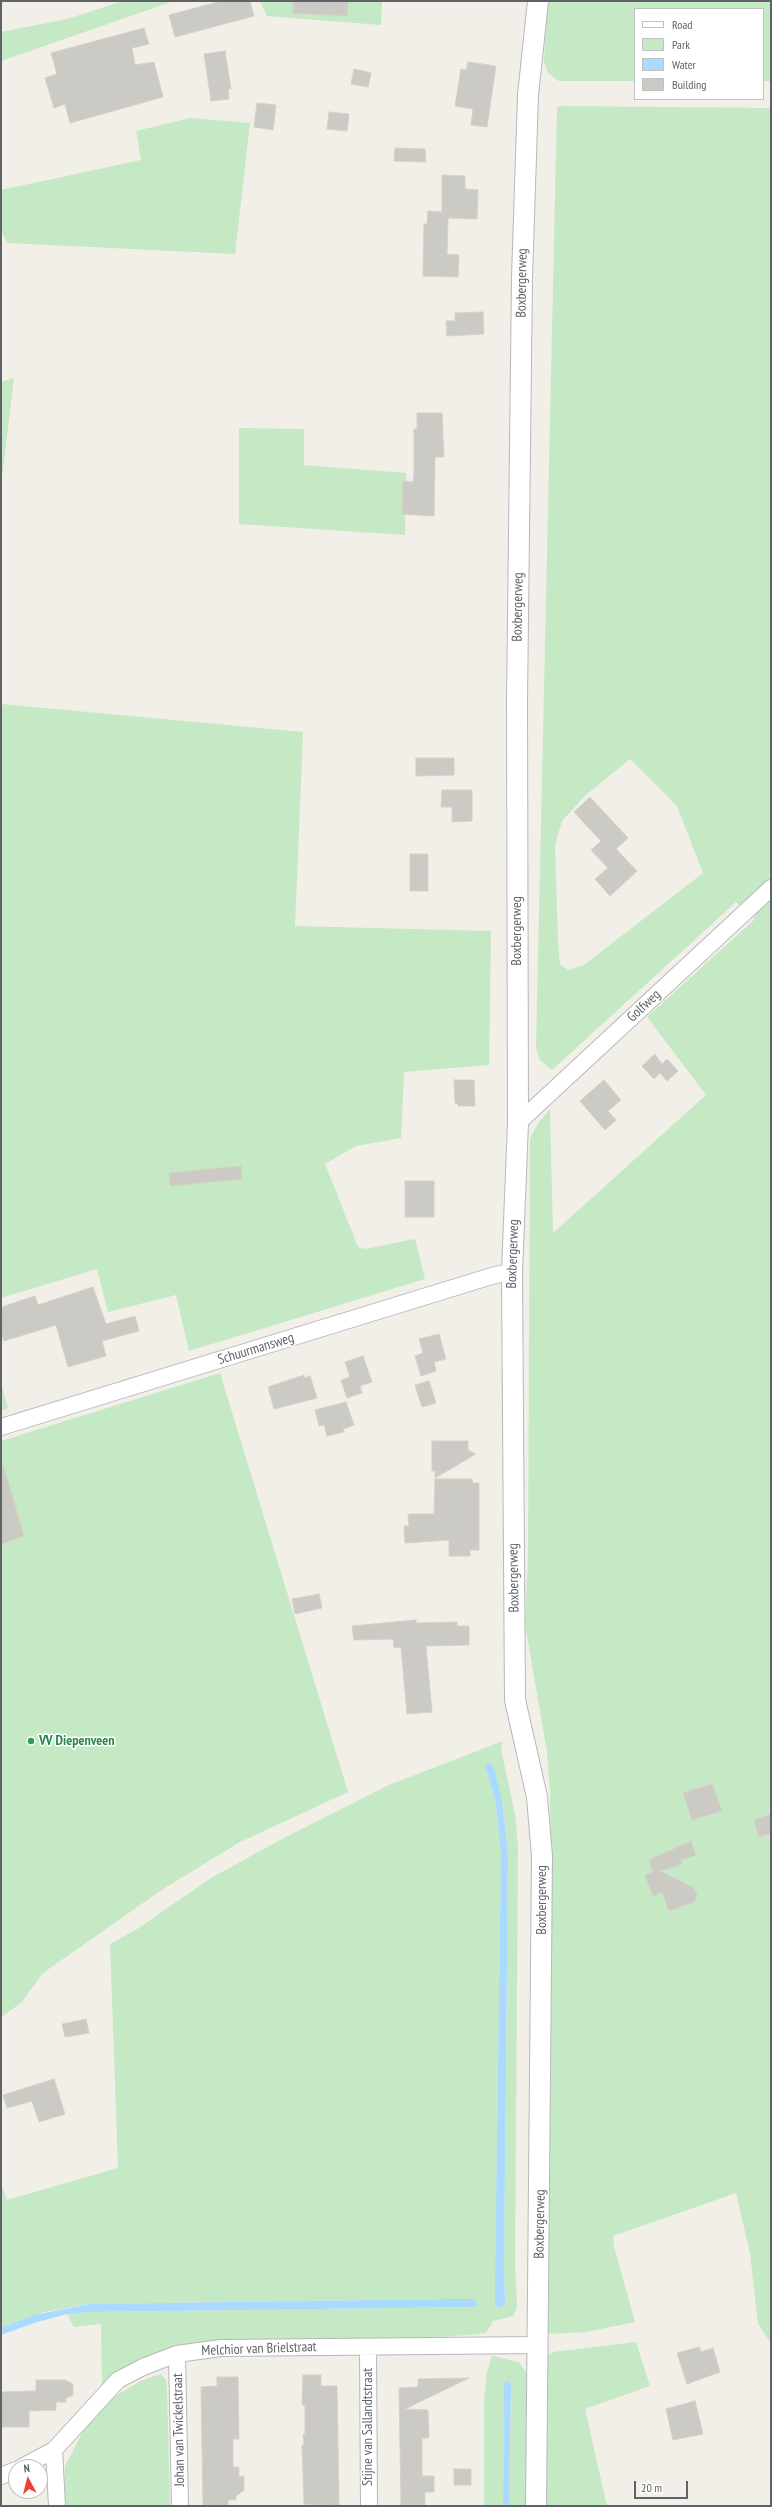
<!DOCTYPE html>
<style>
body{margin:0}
#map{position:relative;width:772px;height:2507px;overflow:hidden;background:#f1efe8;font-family:"PT Sans Narrow",sans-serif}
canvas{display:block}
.frame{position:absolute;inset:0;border:2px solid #5f6368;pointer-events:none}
.legend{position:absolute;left:634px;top:8px;width:130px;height:92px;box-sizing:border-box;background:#fff;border:1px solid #bfc1c3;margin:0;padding:5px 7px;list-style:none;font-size:12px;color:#5f6368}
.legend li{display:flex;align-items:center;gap:8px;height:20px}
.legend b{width:20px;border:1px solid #bfc1c3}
.north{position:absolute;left:8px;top:2459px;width:40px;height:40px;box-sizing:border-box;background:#fff;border:1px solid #bfc1c3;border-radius:50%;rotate:353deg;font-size:11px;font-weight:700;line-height:16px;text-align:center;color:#5f6368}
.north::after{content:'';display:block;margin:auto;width:14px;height:18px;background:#ea4335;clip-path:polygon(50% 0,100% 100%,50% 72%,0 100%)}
.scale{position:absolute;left:634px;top:2481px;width:54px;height:18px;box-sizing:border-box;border:2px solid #5f6368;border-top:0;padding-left:5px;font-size:12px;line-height:14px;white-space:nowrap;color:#5f6368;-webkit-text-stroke:3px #fff;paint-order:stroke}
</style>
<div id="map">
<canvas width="772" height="2507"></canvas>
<div class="frame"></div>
<ul class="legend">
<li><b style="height:5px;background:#fff"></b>Road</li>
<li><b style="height:11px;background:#c5e8c5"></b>Park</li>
<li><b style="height:11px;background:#aadaff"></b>Water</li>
<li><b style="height:11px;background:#cccac5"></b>Building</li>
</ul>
<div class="north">N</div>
<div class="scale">20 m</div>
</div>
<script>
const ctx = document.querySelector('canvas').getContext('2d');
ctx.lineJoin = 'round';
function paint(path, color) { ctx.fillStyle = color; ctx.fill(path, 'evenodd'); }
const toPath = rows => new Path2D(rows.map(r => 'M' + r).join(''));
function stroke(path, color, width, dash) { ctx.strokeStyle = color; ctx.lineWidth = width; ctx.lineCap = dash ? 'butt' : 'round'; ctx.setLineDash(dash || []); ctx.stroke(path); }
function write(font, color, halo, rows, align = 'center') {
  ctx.font = font + ' "PT Sans Narrow",sans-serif'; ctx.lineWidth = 3; ctx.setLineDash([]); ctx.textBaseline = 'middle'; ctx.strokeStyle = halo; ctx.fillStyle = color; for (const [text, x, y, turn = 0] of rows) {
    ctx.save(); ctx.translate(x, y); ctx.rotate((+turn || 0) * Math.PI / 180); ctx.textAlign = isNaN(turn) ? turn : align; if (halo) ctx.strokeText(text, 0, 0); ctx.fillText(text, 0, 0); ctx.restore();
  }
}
paint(toPath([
 [123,1,174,1,1,61,1,32,67,19],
 [260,1,382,1,381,25,267,16],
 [547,1,771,1,771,81,763,81,763,9,635,9,635,81,559,81,548,73,544,62],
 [562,106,771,108,771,2343,758,2324,750,2253,736,2193,613,2236,614,2246,635,2322,586,2332,548,2334,552,1913,550,1792,547,1752,525,1624,528,1557,530,1138,539,1122,550,1109,553,1233,706,1095,647,1017,755,919,736,902,552,1070,540,1060,536,1048,557,107],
 [630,759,677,806,703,873,584,965,568,970,560,964,558,943,555,845,562,821,586,795],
 [190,118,250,123,235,254,7,243,1,230,1,190,141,160,136,131],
 [14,378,1,485,1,382],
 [239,428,304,429,304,465,406,473,405,535,239,524],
 [1,704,303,732,295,926,491,931,489,1065,404,1072,401,1138,356,1146,325,1164,358,1247,365,1249,415,1239,425,1279,189,1351,176,1295,108,1312,97,1269,1,1298],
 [220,1373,348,1792,240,1842,163,1889,43,1973,21,2003,1,2017,1,1441],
 [1,1383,8,1408,1,1411],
 [503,1741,501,1749,515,1815,518,1846,515,2263,517,2307,513,2316,493,2321,486,2333,470,2335,383,2340,265,2339,197,2343,161,2352,102,2386,101,2324,74,2327,67,2314,88,2312,473,2307,478,2304,475,2299,448,2299,90,2304,44,2312,1,2328,1,2184,7,2200,118,2168,110,1944,137,1929,211,1878,282,1839,389,1785],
 [485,1766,499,1790,502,1800,508,1854,504,2273,505,2301,495,2304,501,1852,495,1799],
 [636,2342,650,2386,585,2409,607,2506,545,2506,548,2355,553,2352],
 [492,2356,519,2362,529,2377,525,2506,509,2506,511,2384,507,2381,504,2383,503,2506,484,2506,484,2402,487,2372],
 [161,2374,166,2380,167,2388,170,2506,64,2506,65,2466,87,2424,112,2398,140,2381]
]), '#c5e8c5');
paint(toPath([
 [491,1763,494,1768,502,1800,508,1854,504,2273,505,2301,505,2305,500,2308,495,2304,495,2280,501,1852,495,1799,485,1766,486,1764],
 [448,2299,475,2299,478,2304,473,2307,88,2312,67,2314,34,2323,1,2335,1,2328,34,2315,90,2304],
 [507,2381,511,2384,509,2506,503,2506,504,2383]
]), '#aadaff');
const building = toPath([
 [222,1,250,1,254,16,175,37,169,15,222,1],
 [293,1,348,1,347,16,293,13,293,1],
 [144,28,149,44,132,48,135,65,154,62,163,97,70,123,65,104,54,108,45,78,57,74,51,53,144,28],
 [225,51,231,89,228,89,229,99,211,101,204,54,225,51],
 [468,62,496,66,487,127,471,125,473,109,455,106,461,69,466,70,468,62],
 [354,69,371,73,368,87,351,84,354,69],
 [257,103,276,105,273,130,254,127,257,103],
 [329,112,349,114,347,131,327,129,329,112],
 [395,148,425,149,426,162,394,161,395,148],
 [442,175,465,176,465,189,478,190,477,219,448,218,447,254,459,255,458,277,423,276,424,224,427,224,428,211,442,212,442,175],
 [483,312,484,334,447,336,446,321,455,321,455,313,483,312],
 [417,413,442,413,444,457,435,457,434,516,402,514,403,481,413,482,414,475,414,429,417,429,417,413],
 [416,758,454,758,454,775,416,776,416,758],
 [442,790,472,790,472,821,452,822,452,807,441,807,442,790],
 [590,797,628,838,616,849,637,871,610,896,595,879,608,868,591,850,601,841,574,812,590,797],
 [410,854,428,854,428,891,410,891,410,854],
 [655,1054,662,1064,667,1059,678,1071,667,1081,660,1073,654,1079,642,1066,655,1054],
 [454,1080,474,1080,475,1106,458,1106,458,1104,455,1103,454,1080],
 [604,1080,621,1100,608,1111,616,1120,605,1130,580,1101,604,1080],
 [241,1166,242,1179,170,1186,169,1173,241,1166],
 [405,1181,434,1181,434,1217,405,1217,405,1181],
 [93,1287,106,1324,135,1316,139,1331,102,1341,106,1356,68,1367,56,1325,4,1341,1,1332,1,1307,35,1296,38,1305,93,1287],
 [439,1334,446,1359,434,1362,436,1371,421,1376,415,1356,423,1353,419,1339,439,1334],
 [363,1356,372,1382,360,1386,362,1393,347,1398,341,1380,350,1377,345,1362,363,1356],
 [304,1375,305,1378,310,1376,317,1398,274,1409,268,1387,304,1375],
 [429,1381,436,1403,422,1407,415,1385,429,1381],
 [346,1402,354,1425,343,1429,344,1432,327,1436,324,1425,319,1426,315,1410,346,1402],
 [432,1441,468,1441,468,1450,476,1454,435,1478,435,1471,432,1471,432,1441],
 [1,1468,4,1468,24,1536,1,1544,1,1468],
 [435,1479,472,1479,473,1483,479,1483,479,1550,470,1550,470,1556,449,1556,449,1540,405,1543,404,1526,409,1526,408,1514,434,1514,435,1479],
 [319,1594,322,1608,295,1614,292,1599,319,1594],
 [416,1620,416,1623,457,1622,457,1626,469,1626,469,1645,426,1646,432,1712,407,1714,401,1647,394,1648,393,1639,354,1640,352,1626,416,1620],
 [712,1784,722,1811,692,1820,683,1793,712,1784],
 [771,1814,771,1833,759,1837,754,1820,771,1814],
 [691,1841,696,1855,681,1860,682,1864,660,1871,692,1887,697,1894,696,1899,694,1902,669,1911,662,1892,653,1896,645,1875,653,1872,649,1860,691,1841],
 [86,2019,89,2033,65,2037,62,2024,86,2019],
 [54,2079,65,2114,39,2122,32,2101,7,2108,3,2095,54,2079],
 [699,2347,701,2352,713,2348,720,2372,687,2384,677,2353,699,2347],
 [303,2375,321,2375,321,2386,337,2386,339,2506,304,2504,302,2445,304,2445,303,2434,305,2434,305,2405,302,2405,303,2375],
 [217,2377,238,2377,239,2439,233,2439,233,2467,239,2467,239,2477,244,2476,244,2490,236,2496,236,2500,228,2500,228,2506,203,2506,201,2387,217,2386,217,2377],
 [469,2378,405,2409,428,2410,429,2438,422,2438,422,2476,434,2476,434,2492,425,2492,425,2505,401,2505,399,2388,418,2387,418,2379,469,2378],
 [36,2380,65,2380,73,2384,73,2395,66,2398,66,2402,56,2402,56,2410,29,2411,29,2427,1,2427,1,2392,36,2391,36,2380],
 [695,2401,703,2434,673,2440,666,2409,695,2401],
 [454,2469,471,2469,471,2485,454,2485,454,2469]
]);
paint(building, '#cccac5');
stroke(building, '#d6d1c6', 1);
const minor = toPath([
 [518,1123,771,888],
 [1,1427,495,1275,512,1272],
 [368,2347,369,2506],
 [177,2354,180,2506],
 [54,2450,57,2506],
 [22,2467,54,2450,118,2380,143,2367,177,2354,221,2348,537,2345],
 [1,2476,16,2470]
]);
const tertiary = toPath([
 [536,2506,542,1856,537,1797,515,1700,512,1272,518,1123,517,701,522,278,528,95,538,1]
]);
stroke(minor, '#b5b8bc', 18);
stroke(tertiary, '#b5b8bc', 22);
stroke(minor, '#fff', 16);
stroke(tertiary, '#fff', 20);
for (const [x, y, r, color] of [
 [31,1741,4,"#2e9e5b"]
]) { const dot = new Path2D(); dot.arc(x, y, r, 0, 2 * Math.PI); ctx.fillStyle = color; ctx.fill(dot); stroke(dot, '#fff', 1.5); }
write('14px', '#5f6368', '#fff', [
 ["Boxbergerweg",522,283,-89],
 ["Boxbergerweg",518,607,-89],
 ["Boxbergerweg",517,931,-90],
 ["Golfweg",644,1006,-43],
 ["Boxbergerweg",513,1254,-88],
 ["Schuurmansweg",256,1349,-17],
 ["Boxbergerweg",514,1578,-91],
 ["Boxbergerweg",542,1900,-90],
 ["Boxbergerweg",540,2224,-89],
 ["Melchior van Brielstraat",259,2349,-2],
 ["Stijne van Sallandtstraat",368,2427,-90],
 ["Johan van Twickelstraat",179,2430,-91]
]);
write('bold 14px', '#27864d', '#fff', [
 ["VV Diepenveen",39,1741]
], 'left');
</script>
